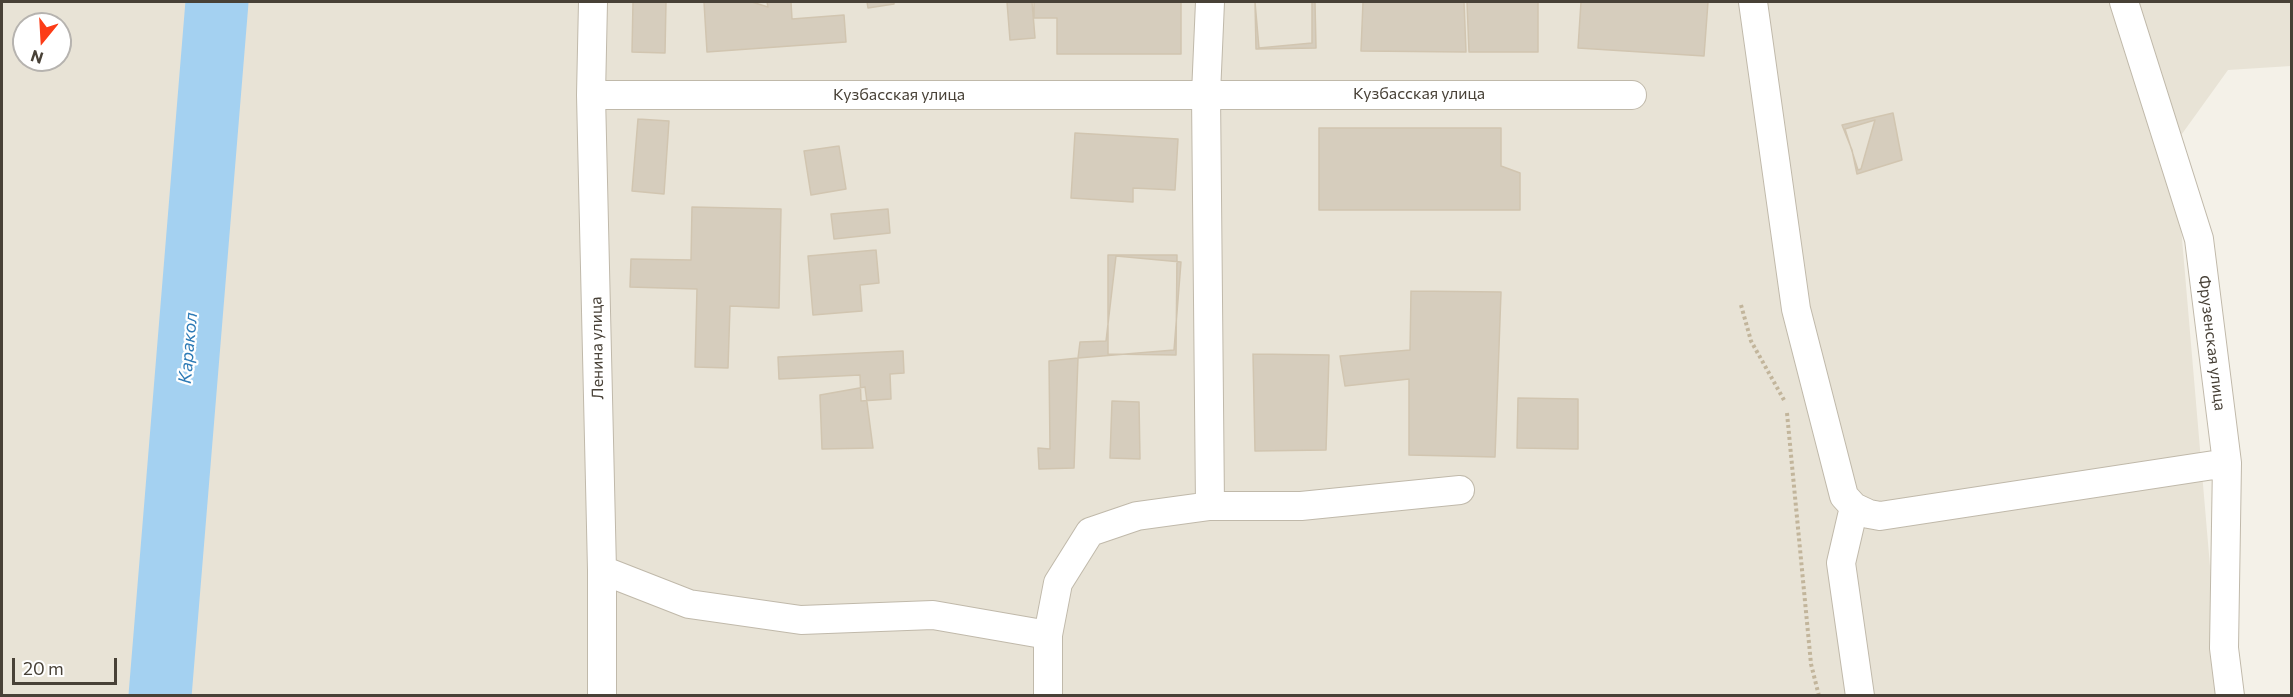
<!DOCTYPE html>
<meta charset="utf-8">
<style>
body{margin:0}
#map{position:relative;width:2293px;height:697px;overflow:hidden;background:#f4f1e8;font-family:Commissioner,sans-serif}
canvas{display:block}
.frame{position:absolute;inset:0;border:3px solid #484137;pointer-events:none}
.north{position:absolute;left:12px;top:12px;width:60px;height:60px;box-sizing:border-box;background:#fff;border:2px solid #b6b3af;border-radius:50%;rotate:198deg;font-size:16px;font-weight:700;line-height:24px;text-align:center;color:#484137}
.north::after{content:'';display:block;margin:auto;width:21px;height:27px;background:#fc3c17;clip-path:polygon(50% 0,100% 100%,50% 72%,0 100%)}
.scale{position:absolute;left:12px;top:658px;width:105px;height:27px;box-sizing:border-box;border:3px solid #484137;border-top:0;padding-left:8px;font-size:18px;line-height:21px;white-space:nowrap;color:#484137;-webkit-text-stroke:4px #fff;paint-order:stroke}
</style>
<div id="map">
<canvas width="2293" height="697"></canvas>
<div class="frame"></div>
<div class="north">N</div>
<div class="scale">20 m</div>
</div>
<script>
const ctx = document.querySelector('canvas').getContext('2d');
ctx.lineJoin = 'round';
function paint(path, color) { ctx.fillStyle = color; ctx.fill(path, 'evenodd'); }
const toPath = rows => new Path2D(rows.map(r => 'M' + r).join(''));
function stroke(path, color, width, dash) { ctx.strokeStyle = color; ctx.lineWidth = width; ctx.lineCap = dash ? 'butt' : 'round'; ctx.setLineDash(dash || []); ctx.stroke(path); }
function write(font, color, halo, rows, align = 'center') {
  ctx.font = font + ' Commissioner,sans-serif'; ctx.lineWidth = 4.5; ctx.setLineDash([]); ctx.textBaseline = 'middle'; ctx.strokeStyle = halo; ctx.fillStyle = color; for (const [text, x, y, turn = 0] of rows) {
    ctx.save(); ctx.translate(x, y); ctx.rotate((+turn || 0) * Math.PI / 180); ctx.textAlign = isNaN(turn) ? turn : align; if (halo) ctx.strokeText(text, 0, 0); ctx.fillText(text, 0, 0); ctx.restore();
  }
}
paint(toPath([
 [2,2,2291,2,2291,66,2228,70,2174,145,2221,695,2,695],
 [24,24,60,24,60,60,24,60]
]), '#e8e3d6');
stroke(toPath([
 [160,696,217,2]
]), '#a4d1f1', 63);
const building = toPath([
 [633,2,666,2,665,53,632,52,633,2],
 [704,2,752,2,768,7,767,2,791,2,792,19,844,15,846,42,707,52,704,2],
 [867,2,894,2,894,4,868,8,867,2],
 [1007,2,1032,2,1035,38,1010,40,1007,2],
 [1034,2,1181,2,1181,54,1057,54,1057,18,1034,18,1034,2],
 [1255,2,1315,2,1316,48,1256,49,1255,2],
 [1255,2,1312,2,1312,43,1259,48,1255,2],
 [1363,2,1464,2,1466,52,1361,51,1363,2],
 [1467,2,1538,2,1538,52,1469,52,1467,2],
 [1581,2,1708,2,1704,56,1578,48,1581,2],
 [1893,113,1902,160,1857,174,1852,150,1842,125,1893,113],
 [638,119,669,121,664,194,632,191,638,119],
 [1875,120,1861,169,1858,170,1845,129,1875,120],
 [1319,128,1501,128,1501,166,1520,173,1520,210,1319,210,1319,128],
 [1075,133,1178,139,1175,190,1133,188,1133,202,1071,198,1075,133],
 [839,146,846,189,811,195,804,151,839,146],
 [692,207,781,209,779,308,730,306,728,368,695,367,697,289,630,287,631,259,691,260,692,207],
 [888,209,890,233,834,239,831,214,888,209],
 [876,250,879,283,860,285,862,311,813,315,808,256,876,250],
 [1108,255,1177,255,1176,355,1108,354,1108,255],
 [1116,256,1181,262,1174,350,1078,358,1080,342,1106,341,1116,256],
 [1411,291,1501,292,1495,457,1409,455,1409,379,1345,386,1340,356,1410,350,1411,291],
 [903,351,904,373,890,374,891,399,861,401,860,375,779,379,778,357,903,351],
 [1253,354,1329,355,1326,450,1255,451,1253,354],
 [1078,358,1074,468,1039,469,1038,448,1050,449,1049,361,1078,358],
 [865,387,873,448,822,449,820,395,865,387],
 [1518,398,1578,399,1578,449,1517,448,1518,398],
 [1112,401,1139,402,1140,459,1110,458,1112,401]
]);
paint(building, '#d6cdbd');
stroke(building, '#d1c5b0', 1.5);
const street = toPath([
 [593,2,591,95,602,570,602,696],
 [1753,2,1796,309,1844,496,1854,507,1869,514,1880,516,2227,463],
 [2124,2,2199,239,2227,463,2224,648,2230,696],
 [591,95,1632,95],
 [1210,506,1206,94,1210,2],
 [1854,507,1841,563,1860,696],
 [602,570,689,604,801,620,933,615,1048,635,1058,583,1090,532,1137,516,1210,506,1301,506,1460,490],
 [1048,635,1048,696]
]);
stroke(street, '#c0b9aa', 30);
stroke(toPath([
 [1741,305,1751,341,1784,400],
 [1787,413,1811,664,1819,696]
]), '#c2b59b', 4, [3, 3]);
stroke(street, '#fff', 28);
write('16px', '#484137', '#fff', [
 ["Кузбасская улица",1419,94],
 ["Кузбасская улица",899,95],
 ["Фрузенская улица",2212,343,83],
 ["Ленина улица",597,348,-91]
]);
write('italic 18px', '#2e7bb6', '#fff', [
 ["Каракол",188,348,-85]
]);
</script>
